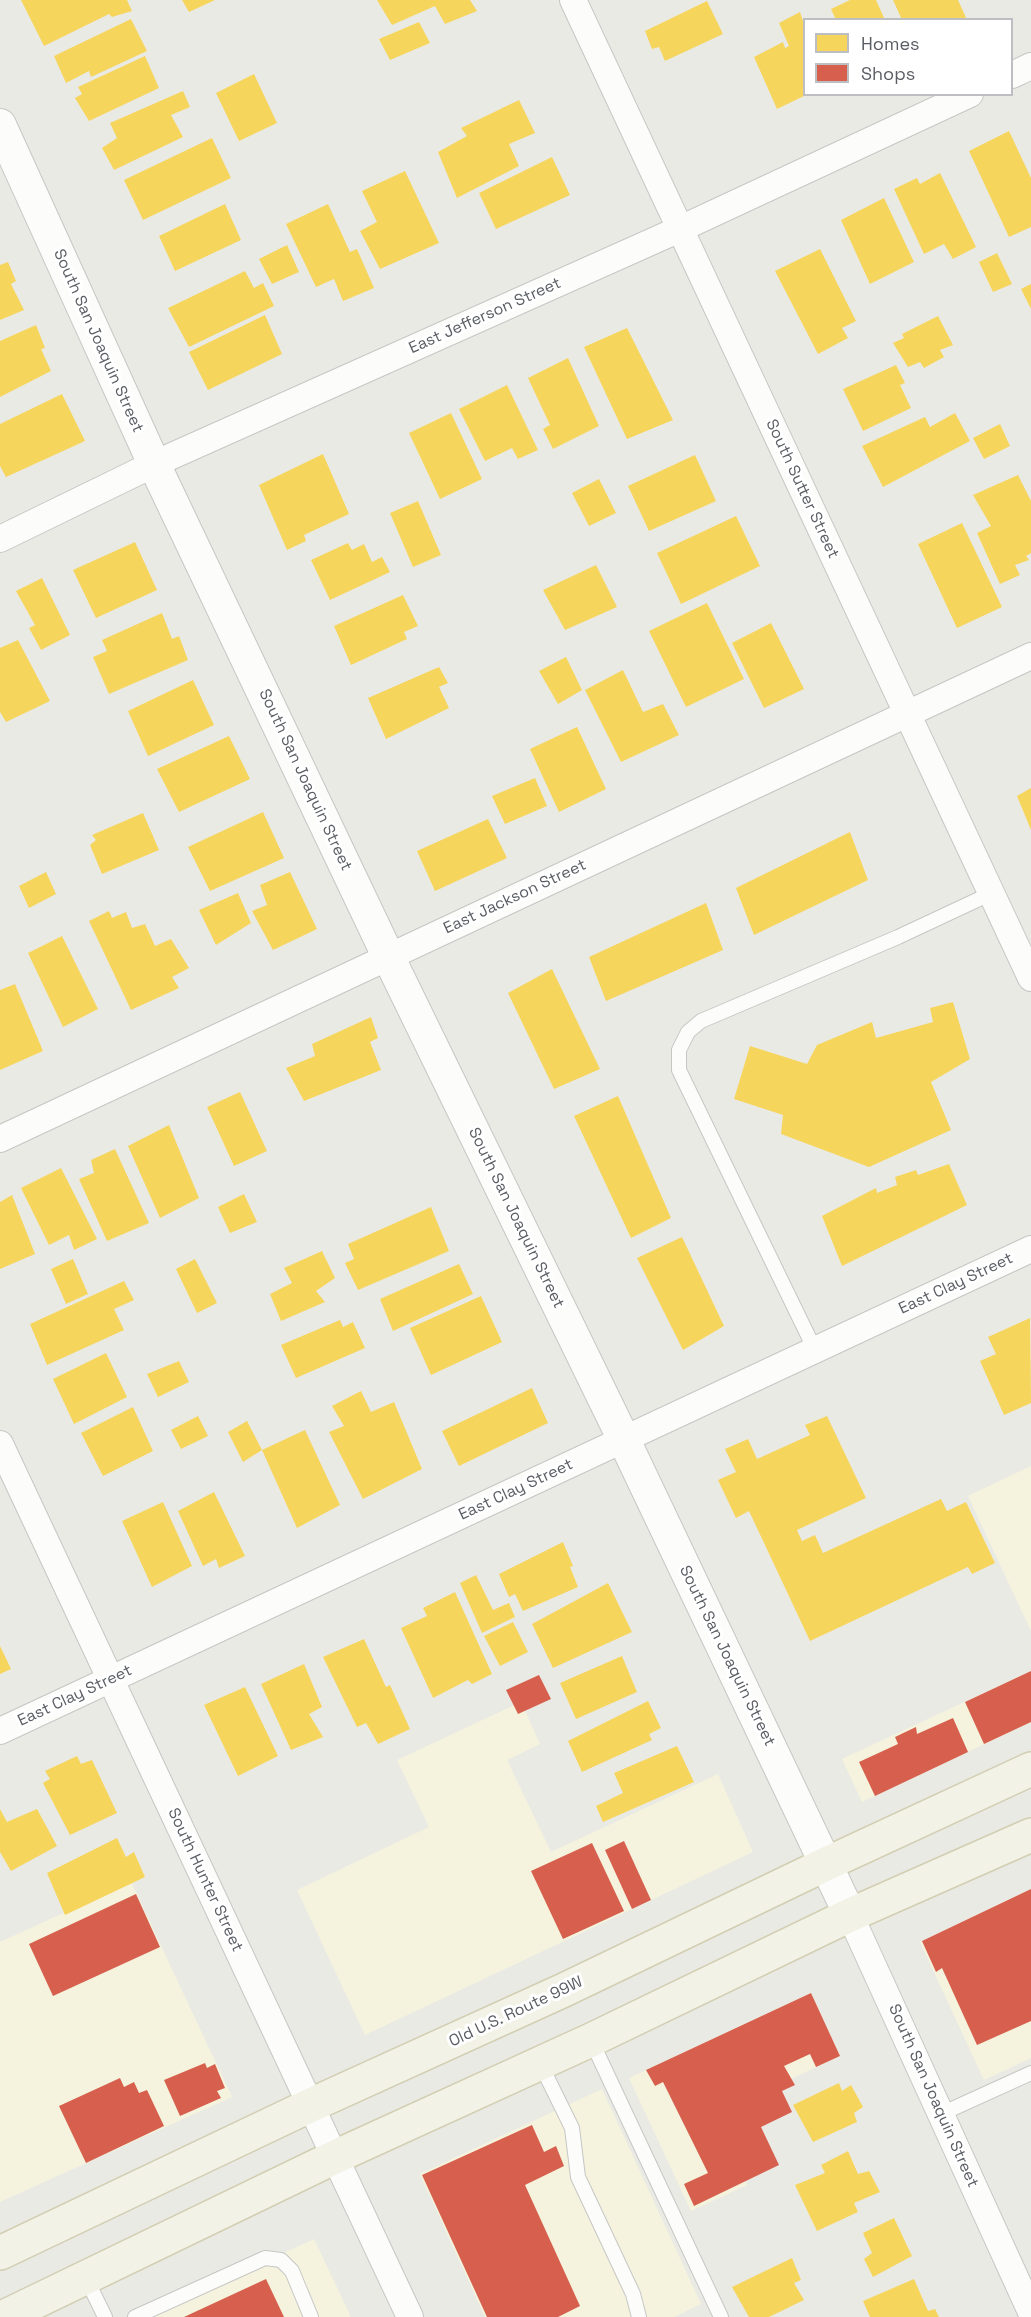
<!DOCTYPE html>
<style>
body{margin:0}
#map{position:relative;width:1031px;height:2317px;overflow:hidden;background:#eaeae5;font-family:"Space Grotesk",sans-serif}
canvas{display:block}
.legend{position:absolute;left:803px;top:18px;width:210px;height:78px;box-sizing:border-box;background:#fff;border:2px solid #bdbec1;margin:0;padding:8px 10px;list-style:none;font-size:18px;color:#5a5d63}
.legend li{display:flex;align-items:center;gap:12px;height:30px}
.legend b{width:30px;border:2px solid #bdbec1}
</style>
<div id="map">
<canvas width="1031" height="2317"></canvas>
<ul class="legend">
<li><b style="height:16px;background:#f6d55c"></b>Homes</li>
<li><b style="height:16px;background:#d6604d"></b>Shops</li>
</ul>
</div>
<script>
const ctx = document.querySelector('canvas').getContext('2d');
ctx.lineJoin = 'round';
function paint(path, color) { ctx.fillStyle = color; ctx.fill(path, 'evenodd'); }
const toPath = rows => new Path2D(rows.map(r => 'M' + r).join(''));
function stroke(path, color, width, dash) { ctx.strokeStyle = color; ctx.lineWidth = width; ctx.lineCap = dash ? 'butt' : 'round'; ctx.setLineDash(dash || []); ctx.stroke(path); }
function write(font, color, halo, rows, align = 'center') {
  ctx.font = font + ' "Space Grotesk",sans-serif'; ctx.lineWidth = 6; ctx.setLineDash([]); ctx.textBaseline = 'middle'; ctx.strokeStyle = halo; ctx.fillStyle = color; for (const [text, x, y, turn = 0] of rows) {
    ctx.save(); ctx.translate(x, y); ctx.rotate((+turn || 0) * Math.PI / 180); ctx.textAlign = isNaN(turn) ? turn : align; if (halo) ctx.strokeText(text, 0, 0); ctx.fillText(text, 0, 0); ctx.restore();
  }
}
paint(toPath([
 [1031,1466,1031,1631,968,1496],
 [1031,1671,1031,1722,862,1802,842,1759],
 [521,1702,540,1744,507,1760,551,1852,718,1774,753,1852,365,2035,297,1890,429,1827,397,1760],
 [131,1882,232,2097,0,2202,0,1942],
 [1031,1889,1031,2058,984,2080,920,1942],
 [811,1993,840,2056,716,2114,747,2185,691,2211,629,2078],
 [602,2089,701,2304,674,2317,485,2317,420,2174],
 [314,2239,351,2317,144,2317]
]), '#f5f3dd');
paint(toPath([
 [21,0,127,0,132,11,112,17,109,14,44,46],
 [182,0,215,0,189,12],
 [377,0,470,0,477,11,445,24,435,6,392,25],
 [850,0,876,0,885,20,836,20,831,9],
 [893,0,958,0,967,20,902,20],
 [707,1,723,34,665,61,659,47,652,49,645,31],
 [800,12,804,24,804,96,777,109,754,57,783,42,785,48,789,46,779,23],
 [131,19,147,51,91,77,89,71,66,83,54,56],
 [419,22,430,43,390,60,379,39],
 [145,56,159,88,89,121,75,98,82,94,78,87],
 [254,74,277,123,239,141,216,93],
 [183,91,190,107,171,115,183,137,114,170,102,148,117,138,110,123],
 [519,100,535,133,509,144,519,166,457,198,438,152,467,136,461,128],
 [1009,131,1031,178,1031,227,1009,237,969,151],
 [212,138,231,178,143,220,124,180],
 [552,157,570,195,496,229,479,193],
 [405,171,439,243,380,269,360,231,377,222,362,191],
 [940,173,976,247,953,259,944,244,924,254,894,189,917,178,920,184],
 [884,198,914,262,870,284,841,220],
 [225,204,241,240,175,271,159,236],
 [328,204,350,252,357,249,374,288,343,301,334,279,316,287,286,224],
 [287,245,299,272,272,284,259,259],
 [820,249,856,321,842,328,848,338,818,354,775,271],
 [997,253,1012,284,993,292,979,262],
 [8,262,16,281,11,284,24,310,0,320,0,265],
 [245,271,254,288,263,283,274,306,189,347,168,308],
 [1031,284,1031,309,1021,289],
 [265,315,282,354,208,390,189,352],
 [938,316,953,345,940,350,944,357,924,368,920,362,908,367,893,343,904,338,902,334],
 [36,325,45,348,41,349,51,371,0,397,0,341],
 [627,328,673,420,627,439,584,347],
 [568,358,599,426,553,449,543,429,550,425,528,378],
 [896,365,905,383,900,385,911,408,863,431,843,389],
 [507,385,538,450,518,459,512,448,485,461,459,409],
 [62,394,85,441,6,477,0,466,0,424],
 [451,413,482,479,440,499,409,433],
 [955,413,970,441,883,487,862,446,925,417,930,427],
 [1000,424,1010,446,984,459,973,438],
 [323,454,349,514,304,535,306,541,287,550,259,485],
 [695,455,716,501,649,531,628,486],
 [1018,475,1031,501,1031,553,1026,556,1029,560,1015,565,1020,575,1000,584,977,533,991,526,973,495],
 [599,479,616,513,589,526,572,493],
 [418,501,441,555,413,567,390,513],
 [736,516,760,566,681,604,657,553],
 [962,523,1002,607,957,628,918,544],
 [135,542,157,590,96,618,73,570],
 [348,543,352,550,364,544,372,562,382,557,390,572,330,600,311,560],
 [596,565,617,607,565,630,543,590],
 [42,578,70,635,41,650,29,628,35,625,16,591],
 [403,595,418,626,404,632,407,639,351,665,334,626],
 [707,603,744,679,686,707,649,631],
 [162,613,172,639,179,636,188,660,109,694,93,657,107,651,102,640],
 [771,623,804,689,764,708,732,643],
 [18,640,50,701,6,722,0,712,0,648],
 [566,657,582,690,558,704,539,671],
 [439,667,448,683,439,687,449,708,386,739,368,698],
 [623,670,643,712,663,704,679,735,621,762,585,690],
 [193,680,214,725,148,756,128,711],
 [577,727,606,789,559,812,530,749],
 [229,736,250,779,179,812,157,769],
 [535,778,547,806,505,824,492,796],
 [1031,788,1031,830,1017,796],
 [263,812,284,858,210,891,188,847],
 [143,813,159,850,102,874,90,845,96,840,92,835],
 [488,819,507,858,435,891,417,851],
 [850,832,868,880,754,935,736,888],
 [46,872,56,894,29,908,19,886],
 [290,872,317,929,273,950,252,911,267,905,260,885],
 [238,893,251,923,216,945,199,910],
 [706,903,723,950,606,1001,589,957],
 [109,911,112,918,126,912,132,928,145,924,155,946,171,939,189,968,172,977,179,988,131,1010,89,921],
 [62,936,98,1009,63,1027,28,953],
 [552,969,600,1069,554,1089,508,993],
 [15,984,43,1051,0,1070,0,990],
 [953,1002,970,1059,931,1082,951,1130,869,1167,781,1134,783,1115,734,1099,750,1046,807,1064,817,1045,872,1022,876,1038,933,1022,930,1008],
 [371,1017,378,1038,370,1042,381,1070,304,1101,286,1068,315,1056,312,1044],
 [240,1092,267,1151,234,1166,207,1107],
 [618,1096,671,1218,631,1238,574,1116],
 [169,1125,199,1198,160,1218,128,1146],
 [115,1149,149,1223,107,1241,79,1179,94,1173,91,1160],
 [949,1164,967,1205,842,1266,822,1216,876,1188,877,1193,897,1185,895,1177,916,1170,918,1175],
 [61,1168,97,1239,74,1250,69,1235,49,1245,21,1188],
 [244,1194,257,1222,230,1233,218,1207],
 [12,1195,35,1254,0,1269,0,1202],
 [431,1207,449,1251,358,1290,345,1263,354,1259,348,1244],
 [682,1237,724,1326,683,1350,637,1258],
 [322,1251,335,1278,316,1291,325,1302,281,1321,270,1294,292,1283,284,1268],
 [73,1259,88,1294,66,1304,51,1269],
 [195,1259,217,1303,197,1313,176,1269],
 [459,1264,473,1294,393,1331,380,1299],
 [124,1281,134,1300,114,1309,124,1330,47,1365,30,1324],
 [481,1296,502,1342,431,1375,410,1328],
 [1030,1318,1031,1403,1004,1415,980,1361,996,1354,988,1337],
 [340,1320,343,1327,353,1322,365,1348,296,1378,281,1345],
 [106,1353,127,1397,74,1424,53,1379],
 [179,1361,189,1382,158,1397,147,1374],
 [532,1388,548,1423,459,1466,442,1431],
 [361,1391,371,1412,394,1402,422,1469,363,1499,329,1432,344,1426,332,1406],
 [133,1407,153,1451,103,1476,81,1433],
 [198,1416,208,1436,181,1449,171,1430],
 [827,1416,866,1498,797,1530,802,1541,815,1535,823,1553,941,1499,947,1511,966,1502,995,1563,972,1574,968,1567,810,1641,749,1511,736,1518,718,1480,736,1472,725,1449,748,1439,757,1459,810,1435,805,1425],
 [247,1421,262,1450,243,1462,228,1432],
 [305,1430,340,1505,297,1528,262,1450],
 [214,1492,245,1556,219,1568,216,1559,203,1566,178,1511],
 [163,1502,192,1566,152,1587,122,1521],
 [563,1542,573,1566,570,1567,578,1587,523,1611,515,1594,509,1597,499,1574],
 [476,1575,493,1610,509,1603,515,1617,482,1633,460,1583],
 [608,1583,632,1632,553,1668,532,1624],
 [455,1592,492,1674,472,1684,468,1680,433,1698,401,1628,427,1616,423,1608],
 [513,1622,528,1652,500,1666,484,1636],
 [364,1639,386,1687,390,1685,410,1729,378,1744,366,1723,357,1727,323,1657],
 [0,1646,11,1669,0,1674],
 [622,1656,637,1692,576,1719,560,1683],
 [304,1664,322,1707,309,1714,323,1737,291,1750,261,1684],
 [245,1687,278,1756,238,1776,204,1705],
 [648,1701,661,1728,649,1734,652,1740,582,1772,568,1741],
 [677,1746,694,1782,603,1822,596,1806,623,1793,614,1773],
 [77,1756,81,1764,92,1760,117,1813,70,1835,43,1783,50,1779,45,1771],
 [0,1809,7,1822,37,1809,57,1846,11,1871,0,1852],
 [117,1838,126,1857,134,1852,145,1877,65,1915,47,1873],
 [839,2083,842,2091,851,2085,863,2107,854,2113,857,2122,813,2142,793,2105],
 [848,2151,858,2174,869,2171,880,2192,854,2203,858,2212,817,2231,795,2185,825,2173,821,2165],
 [894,2218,912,2256,873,2277,864,2259,872,2253,863,2233],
 [792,2258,801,2280,794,2283,804,2300,769,2317,749,2317,732,2287],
 [914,2279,928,2311,935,2309,939,2317,870,2317,863,2301]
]), '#f6d55c');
paint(toPath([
 [1031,1671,1031,1722,984,1744,965,1702],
 [539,1675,551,1699,518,1714,506,1690],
 [953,1718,968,1752,875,1796,859,1762,898,1744,895,1737,916,1727,917,1734],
 [624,1841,651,1900,632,1909,605,1850],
 [592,1843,624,1911,563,1939,531,1871],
 [1031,1889,1031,2021,977,2045,942,1968,936,1972,922,1941],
 [136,1894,160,1947,53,1996,29,1944],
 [811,1993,840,2056,816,2067,810,2054,784,2066,795,2085,782,2091,792,2112,761,2127,779,2165,694,2206,684,2184,708,2173,663,2082,655,2086,646,2070],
 [205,2063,207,2068,215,2064,225,2088,217,2091,221,2098,180,2116,164,2080],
 [120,2078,124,2087,134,2082,139,2093,147,2090,164,2126,86,2163,59,2106],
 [532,2125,544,2152,556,2146,564,2166,525,2185,580,2306,558,2317,487,2317,422,2175],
 [266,2279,284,2317,184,2317]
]), '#d6604d');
const service = toPath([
 [815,1350,679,1070,679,1050,688,1032,701,1021,898,937,992,893],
 [591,2040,721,2317],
 [540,2063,572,2128,578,2177,633,2294,639,2317],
 [941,2114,1031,2073],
 [86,2278,105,2317],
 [135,2317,265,2258,281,2260,292,2271,311,2317]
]);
const minor = toPath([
 [573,0,1031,978],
 [1012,75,1031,66],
 [0,539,154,464,680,229,970,94],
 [0,1139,1031,656],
 [0,1444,410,2317],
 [0,1731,1031,1249],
 [850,1915,1031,2312]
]);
const tertiary = toPath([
 [0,125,154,464,388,956,624,1440,850,1915]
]);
const primary = toPath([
 [0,2253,311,2105,564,1990,826,1864,1031,1769],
 [4,2317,335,2157,591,2040,850,1915,1031,1835]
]);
stroke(service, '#c6c7c5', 16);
stroke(minor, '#c6c7c5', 28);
stroke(tertiary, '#c6c7c5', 34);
stroke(primary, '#d2ceb2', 36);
stroke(service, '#fcfcfb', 14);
stroke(minor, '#fcfcfb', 26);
stroke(tertiary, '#fcfcfb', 32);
stroke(primary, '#f2f2e7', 33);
write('16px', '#5a5d63', '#fff', [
 ["East Jefferson Street",485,316,-24],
 ["South San Joaquin Street",98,341,66],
 ["South Sutter Street",802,489,65],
 ["South San Joaquin Street",305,780,65],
 ["East Jackson Street",515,897,-25],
 ["South San Joaquin Street",516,1218,64],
 ["East Clay Street",956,1284,-25],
 ["East Clay Street",516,1490,-25],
 ["South San Joaquin Street",727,1656,64],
 ["East Clay Street",75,1696,-25],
 ["South Hunter Street",205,1880,65],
 ["Old U.S. Route 99W",516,2012,-25],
 ["South San Joaquin Street",933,2096,66]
]);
</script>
